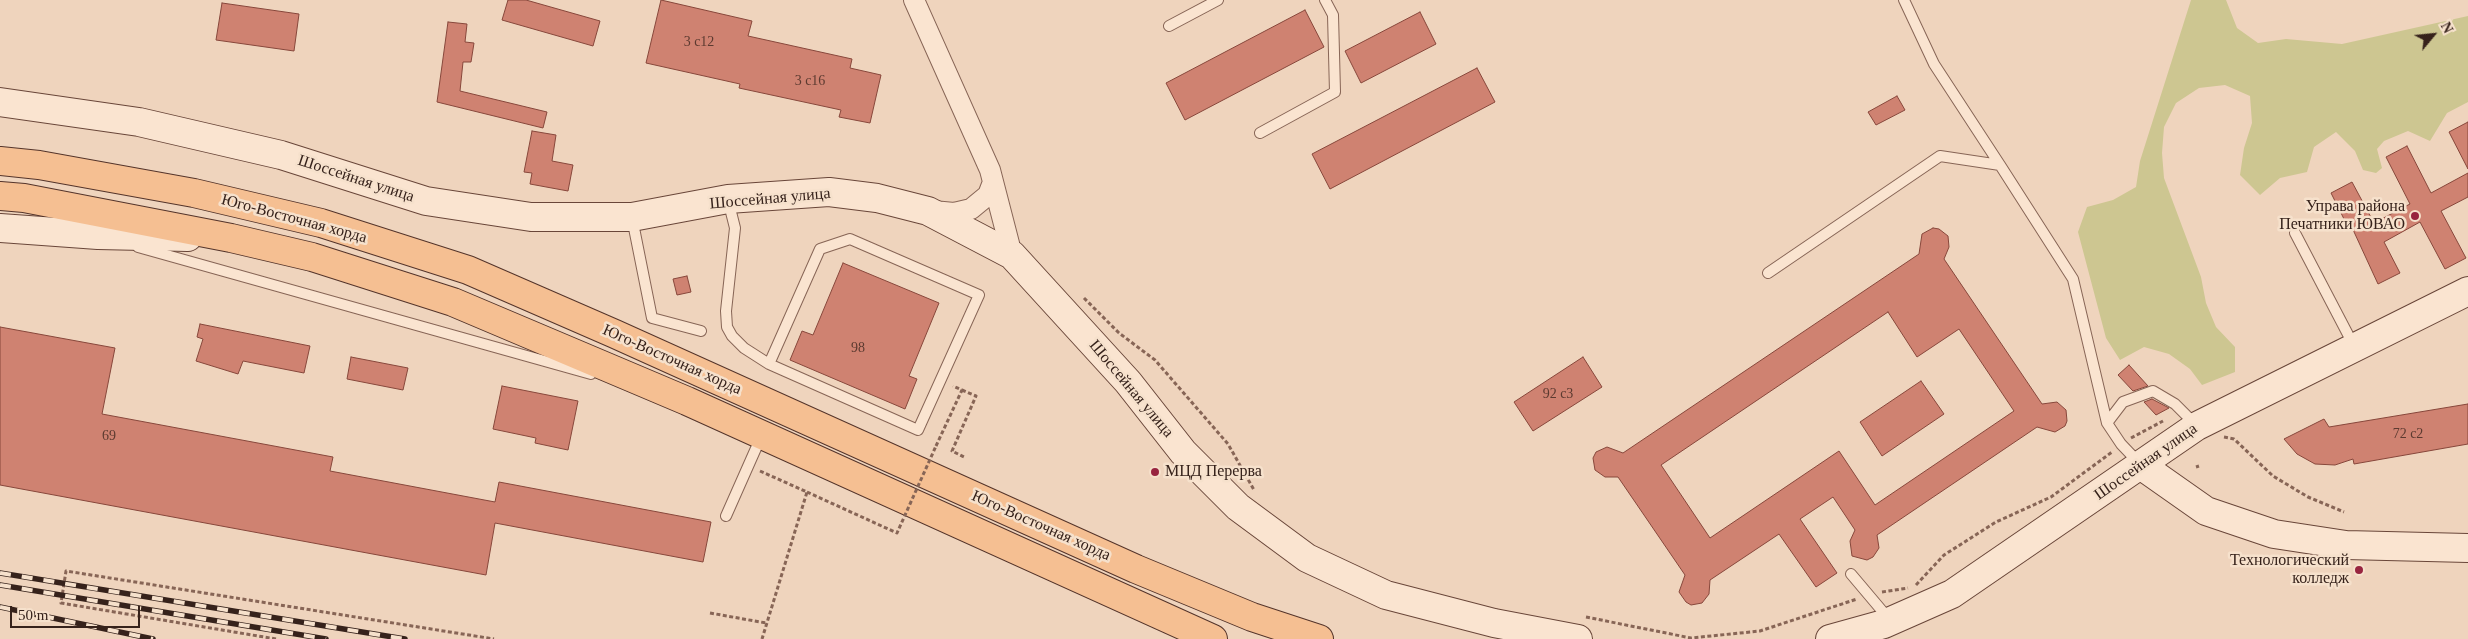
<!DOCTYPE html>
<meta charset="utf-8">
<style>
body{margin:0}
#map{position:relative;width:2468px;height:639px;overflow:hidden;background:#efd4bd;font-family:"Times New Roman",serif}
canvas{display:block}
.north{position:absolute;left:2408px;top:10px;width:50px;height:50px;-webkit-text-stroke:4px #f6e1cc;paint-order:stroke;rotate:62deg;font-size:14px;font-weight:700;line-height:20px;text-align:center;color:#36221b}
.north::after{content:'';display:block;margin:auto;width:18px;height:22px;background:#36221b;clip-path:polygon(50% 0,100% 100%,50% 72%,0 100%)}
.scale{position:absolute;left:10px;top:606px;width:130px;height:22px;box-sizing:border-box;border:2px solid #36221b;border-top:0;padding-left:6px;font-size:15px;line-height:18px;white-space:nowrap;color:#36221b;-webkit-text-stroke:4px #f6e1cc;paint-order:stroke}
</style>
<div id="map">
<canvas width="2468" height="639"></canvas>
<div class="north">N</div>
<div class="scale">50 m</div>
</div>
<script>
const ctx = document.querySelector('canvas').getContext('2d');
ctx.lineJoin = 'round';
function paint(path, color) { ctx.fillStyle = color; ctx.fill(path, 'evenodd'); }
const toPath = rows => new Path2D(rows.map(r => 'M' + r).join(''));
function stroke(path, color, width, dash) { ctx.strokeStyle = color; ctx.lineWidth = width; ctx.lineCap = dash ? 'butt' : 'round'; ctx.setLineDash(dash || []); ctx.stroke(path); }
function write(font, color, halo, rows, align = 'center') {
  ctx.font = font + ' "Times New Roman",serif'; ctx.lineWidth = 5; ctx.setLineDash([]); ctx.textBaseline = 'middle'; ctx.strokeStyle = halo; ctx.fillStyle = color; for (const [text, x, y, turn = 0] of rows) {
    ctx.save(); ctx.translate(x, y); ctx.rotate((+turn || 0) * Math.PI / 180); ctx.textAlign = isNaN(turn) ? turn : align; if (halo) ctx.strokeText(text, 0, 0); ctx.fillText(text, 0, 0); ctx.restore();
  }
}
paint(toPath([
 [2191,0,2226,0,2237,28,2258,43,2286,39,2342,44,2468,16,2468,102,2447,113,2430,141,2408,131,2384,141,2377,149,2382,168,2376,173,2363,170,2355,151,2336,132,2314,147,2307,172,2280,178,2260,195,2240,175,2244,148,2252,123,2250,96,2225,85,2199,88,2176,103,2164,127,2162,153,2164,178,2201,277,2206,303,2216,327,2235,347,2235,372,2202,385,2190,369,2169,354,2144,347,2120,360,2106,338,2078,232,2087,207,2113,200,2136,187,2140,161]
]), '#cdc691');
const building = toPath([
 [508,0,526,0,600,21,593,46,502,20,508,0],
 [661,0,752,21,748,36,852,59,850,68,881,75,870,123,839,117,841,110,739,88,740,84,646,63,661,0],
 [222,3,299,14,294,51,216,40,222,3],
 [1305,10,1324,47,1185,120,1166,83,1305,10],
 [1420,12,1436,44,1361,83,1345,51,1420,12],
 [448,22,467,24,465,42,474,43,471,62,463,62,460,91,547,112,543,128,437,102,448,22],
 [1477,68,1495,102,1330,189,1312,154,1477,68],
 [1897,96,1905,110,1876,125,1868,112,1897,96],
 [2468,122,2468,169,2449,132,2468,122],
 [532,131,556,135,552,161,573,165,568,191,530,184,532,173,524,172,532,131],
 [2407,146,2431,193,2468,173,2468,197,2441,211,2466,258,2445,269,2420,222,2384,242,2400,273,2378,284,2349,221,2346,223,2331,193,2352,182,2374,223,2410,204,2386,157,2407,146],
 [1933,228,1939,229,1948,236,1949,247,1944,259,2042,404,2057,402,2066,410,2067,421,2065,426,2055,432,2037,427,1877,535,1879,548,1873,557,1867,560,1852,556,1850,541,1855,530,1833,497,1800,519,1837,573,1816,587,1779,534,1710,580,1709,594,1702,603,1691,605,1686,602,1679,592,1685,575,1618,477,1605,477,1595,470,1593,458,1596,452,1607,447,1623,453,1919,254,1922,234,1933,228],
 [1888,312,1917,357,1959,329,2014,411,1875,505,1839,451,1710,538,1661,465,1888,312],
 [843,263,939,303,909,376,917,379,905,409,790,360,802,331,813,335,843,263],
 [687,276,691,292,677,295,673,279,687,276],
 [200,324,310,346,304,373,243,361,238,374,196,361,203,339,197,337,200,324],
 [0,327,115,348,102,414,333,457,330,471,495,502,499,482,711,522,703,562,495,523,486,575,0,485,0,327],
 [351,357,408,368,403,390,347,379,351,357],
 [1583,357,1602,387,1533,431,1514,402,1583,357],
 [2129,365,2148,386,2133,391,2118,375,2129,365],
 [1921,381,1944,414,1882,456,1860,422,1921,381],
 [502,386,578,401,568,450,535,443,536,438,493,429,502,386],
 [2152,399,2169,408,2156,415,2144,402,2152,399],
 [2468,404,2468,444,2354,464,2353,459,2335,465,2315,464,2297,454,2284,439,2324,419,2329,427,2468,404]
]);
paint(building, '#cf8271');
stroke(building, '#87473b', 1);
const service = toPath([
 [1904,0,1934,64,2000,165],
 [1169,26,1218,0],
 [1260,133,1335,92,1333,15,1325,0],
 [728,200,735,228,726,311,727,327,732,336,744,348,769,364,918,430,979,295,850,239,820,249,769,364],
 [632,218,652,318,701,331],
 [2295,233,2354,346],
 [138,247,591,374],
 [1768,273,1940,156,2000,165,2073,279,2107,423,2121,444,2141,465],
 [2107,423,2123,402,2153,391,2175,404,2197,426],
 [726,516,761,437],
 [1851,574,1889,619]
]);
const minor = toPath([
 [914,0,990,170,1012,255],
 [933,211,954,213,971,209,988,195,993,182]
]);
const secondary = toPath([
 [0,102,139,122,281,155,426,201,531,217,632,217,728,199,829,192,877,198,928,211,1012,255,1128,382,1183,452,1238,507,1307,558,1386,595,1494,623,1578,639],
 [0,228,98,235,188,237],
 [2142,466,2206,511,2274,534,2346,545,2468,548],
 [1830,639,1884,624,1952,594,2197,426,2468,291]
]);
const primary = toPath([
 [0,161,39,165,194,193,321,223,468,270,615,334,1136,569,1252,617,1319,639],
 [0,196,24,198,231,238,312,257,453,302,687,401,1213,639]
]);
stroke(service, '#876556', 12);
stroke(minor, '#876556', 22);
stroke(secondary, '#694639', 30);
stroke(primary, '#54342a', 30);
stroke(toPath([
 [1084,298,1119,333,1155,360,1228,444,1254,490],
 [962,390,976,396,952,451,964,457],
 [2224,437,2234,439,2273,476,2308,497,2344,512],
 [2131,438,2163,421],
 [936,446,962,390,953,386],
 [2196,467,2199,466],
 [760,471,807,492,762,639],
 [1916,585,1944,555,1996,522,2051,497,2112,452],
 [1882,592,1908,588],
 [710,613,766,623],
 [1586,617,1691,638,1760,631,1857,599],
 [276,639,61,603,66,571,494,639]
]), '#876556', 3, [4, 2.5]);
stroke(service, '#fae4d0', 10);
stroke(minor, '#fae4d0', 20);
stroke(secondary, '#fae4d0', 28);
stroke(primary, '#f5bf92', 28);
const rail = toPath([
 [0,573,405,639],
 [0,585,326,639],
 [0,607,153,639]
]);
stroke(rail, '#36221b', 5.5);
stroke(rail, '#f6e1cc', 4, [11]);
stroke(toPath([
 [807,492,897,533,936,446]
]), '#876556', 3, [4, 2.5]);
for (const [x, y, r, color] of [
 [2415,216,5,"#98243f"],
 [1155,472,5,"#98243f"],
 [2359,570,5,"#98243f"]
]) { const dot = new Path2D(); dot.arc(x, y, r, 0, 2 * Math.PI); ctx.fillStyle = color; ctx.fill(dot); stroke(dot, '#f6e1cc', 2); }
write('14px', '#5c3a30', null, [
 ["3 с12",699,42],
 ["3 с16",810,81],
 ["98",858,348],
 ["92 с3",1558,394],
 ["72 с2",2408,434],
 ["69",109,436]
]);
write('16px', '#36221b', '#f6e1cc', [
 ["Шоссейная улица",356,179,18],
 ["Шоссейная улица",770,199,-5],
 ["Юго-Восточная хорда",294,219,15],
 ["Юго-Восточная хорда",672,360,24],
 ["Шоссейная улица",1131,389,50],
 ["Шоссейная улица",2146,462,-35],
 ["Юго-Восточная хорда",1041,526,24]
]);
write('16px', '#36221b', '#f6e1cc', [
 ["Управа района",2405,207],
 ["Печатники ЮВАО",2405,225],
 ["МЦД Перерва",1165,472,"left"],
 ["Технологический",2349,561],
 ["колледж",2349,579]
], 'right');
</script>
